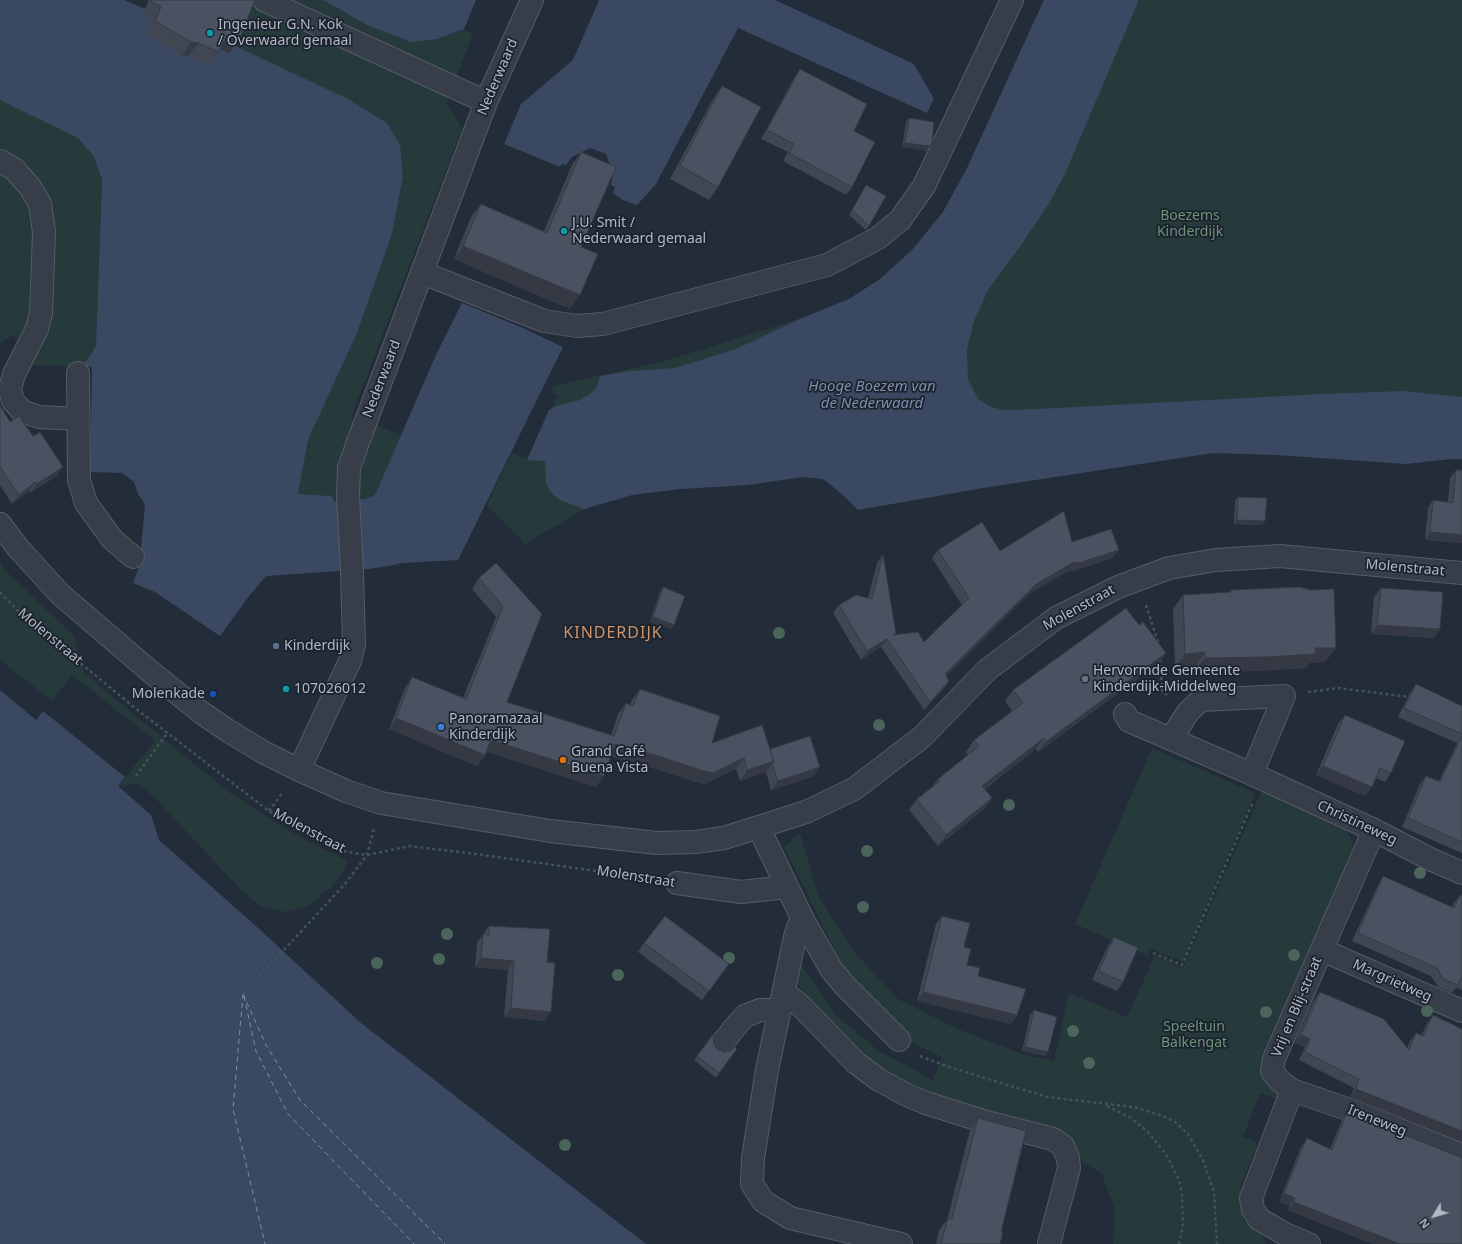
<!DOCTYPE html>
<meta charset="utf-8">
<style>
body{margin:0}
#map{position:relative;width:1462px;height:1244px;overflow:hidden;background:#232c39;font-family:"Noto Sans",sans-serif}
canvas{display:block}
.north{position:absolute;left:1414px;top:1196px;width:40px;height:40px;-webkit-text-stroke:3px #1c232e;paint-order:stroke;rotate:232deg;font-size:11px;font-weight:700;line-height:16px;text-align:center;color:#b2b9c5}
.north::after{content:'';display:block;margin:auto;width:14px;height:18px;background:#b2b9c5;clip-path:polygon(50% 0,100% 100%,50% 72%,0 100%)}
</style>
<div id="map">
<canvas width="1462" height="1244"></canvas>
<div class="north">N</div>
</div>
<script>
const ctx = document.querySelector('canvas').getContext('2d');
ctx.lineJoin = 'round';
function paint(path, color) { ctx.fillStyle = color; ctx.fill(path, 'evenodd'); }
const toPath = rows => new Path2D(rows.map(r => 'M' + r).join(''));
function stroke(path, color, width, dash) { ctx.strokeStyle = color; ctx.lineWidth = width; ctx.lineCap = dash ? 'butt' : 'round'; ctx.setLineDash(dash || []); ctx.stroke(path); }
function write(font, color, halo, rows, align = 'center') {
  ctx.font = font + ' "Noto Sans",sans-serif'; ctx.lineWidth = 3.5; ctx.setLineDash([]); ctx.textBaseline = 'middle'; ctx.strokeStyle = halo; ctx.fillStyle = color; for (const [text, x, y, turn = 0] of rows) {
    ctx.save(); ctx.translate(x, y); ctx.rotate((+turn || 0) * Math.PI / 180); ctx.textAlign = isNaN(turn) ? turn : align; if (halo) ctx.strokeText(text, 0, 0); ctx.fillText(text, 0, 0); ctx.restore();
  }
}
paint(toPath([
 [252,0,323,0,367,25,438,39,464,29,473,34,446,104,455,116,462,129,351,417,366,421,401,435,375,495,365,499,334,502,332,496,298,494,308,440,357,333,392,234,403,177,233,45],
 [1044,0,1462,0,1462,454,1248,440,602,489,597,502,525,544,487,505,512,453,527,459,558,396,551,392,553,386,665,361,802,318,849,299,880,279,912,250,943,212,966,170],
 [0,100,79,139,94,157,102,180,96,345,90,356,82,366,92,367,24,365,14,334,0,344],
 [0,563,7,572,73,635,85,673,108,693,230,793,289,831,348,861,342,873,331,887,308,906,286,912,260,906,239,888,155,798,139,784,118,786,155,741,72,675,52,701,0,660],
 [1152,748,1255,793,1182,962,1151,949,1148,956,1075,924],
 [1263,788,1340,822,1353,842,1351,864,1262,1074,1279,1092,1278,1096,1276,1099,1260,1093,1243,1137,1258,1143,1240,1187,1245,1221,1262,1235,1266,1244,1113,1244,1115,1210,1102,1174,1071,1155,998,1136,849,1066,824,1046,838,1035,791,976,795,956,836,1015,879,1051,933,1080,942,1057,882,1028,847,975,784,847,800,833,818,895,855,953,898,999,958,1029,1025,1055,1054,1060,1069,993,1127,1017,1155,955,1183,968]
]), '#26393b');
paint(toPath([
 [0,0,124,0,233,45,346,98,387,123,400,145,403,177,392,234,357,333,308,440,298,494,332,496,334,502,365,499,375,495,436,355,462,303,523,328,563,347,458,560,402,563,389,566,369,569,266,576,249,596,220,636,155,592,133,583,139,567,145,506,142,499,139,496,134,482,122,473,90,472,92,367,82,366,90,356,96,345,102,180,94,157,79,139,0,100],
 [323,0,476,0,464,29,438,39,411,42,367,25],
 [599,0,775,0,914,64,934,99,927,113,738,28,656,184,637,205,623,200,613,193,615,187,611,185,613,173,606,154,590,148,572,157,566,165,562,164,560,167,504,144,521,104,573,60],
 [1044,0,1139,0,1064,176,1048,205,1019,248,988,290,974,321,967,349,968,379,978,399,991,407,1004,410,1038,409,1322,394,1403,391,1462,397,1462,459,1451,459,1406,464,1276,455,1213,453,983,488,858,510,843,495,823,479,803,477,748,485,680,489,632,495,584,509,562,501,552,494,546,484,545,461,527,460,549,410,556,406,580,400,590,394,597,387,600,376,630,371,675,368,736,349,802,318,849,299,880,279,912,250,943,212,966,170],
 [0,690,36,720,43,711,125,777,118,786,151,815,159,840,257,927,361,1023,646,1244,0,1244]
]), '#3a4961');
stroke(toPath([
 [243,994,266,1045,300,1100,445,1244],
 [243,994,233,1109,265,1244],
 [244,996,256,1051,288,1114,414,1244]
]), '#7c8eab', 1, [5, 4]);
const minor = toPath([
 [264,0,486,102],
 [0,161,14,169,30,187,40,204,44,232,41,313,37,329,14,374,10,389,13,401,22,411,39,417,78,419],
 [423,273,544,321,577,326,603,324,827,265,878,238,900,220,924,186,1012,0],
 [78,373,79,480,86,503,112,539,133,557],
 [0,524,18,548,60,594,152,673,202,713,227,730,263,752,299,770,346,791,381,803,550,831,657,843,695,842,724,838,806,812,854,789,922,737,987,670,1056,618,1118,587,1169,568,1216,560,1280,556,1462,573],
 [1125,714,1129,721,1252,774,1374,830,1430,859,1462,873],
 [1171,739,1188,712,1201,700,1284,696,1252,774],
 [299,770,350,661,354,644,352,571,348,496,349,468,357,445,486,102,532,0],
 [759,828,803,920,831,969,845,986,899,1040],
 [1374,830,1274,1059,1272,1071,1280,1081,1292,1090,1356,1112,1462,1155],
 [677,883,741,892,787,887],
 [803,920,798,927,795,937,767,1070,753,1158,752,1184,763,1201,790,1218,901,1244],
 [1322,950,1462,1011],
 [784,992,801,1006,856,1063,879,1080,907,1095,926,1103,986,1122,1053,1139,1063,1146,1068,1158,1069,1168,1049,1244],
 [722,1044,735,1027,745,1016,760,1010,780,1010],
 [1292,1090,1251,1198,1253,1209,1259,1219,1285,1234,1309,1244]
]);
stroke(minor, '#555c67', 24);
stroke(toPath([
 [0,592,22,615,135,708,269,811,310,835,347,852,367,855,410,846,476,854,653,879],
 [1146,605,1158,642],
 [1160,659,1162,691,1167,695],
 [1308,692,1338,688,1410,697],
 [136,776,168,732],
 [269,811,283,792],
 [1153,953,1182,965,1253,802],
 [243,994,344,885,367,855,374,828],
 [920,1056,946,1066,1047,1097,1134,1107,1163,1116,1175,1122,1188,1134,1203,1160,1214,1192,1217,1244],
 [1107,1106,1131,1118,1147,1131,1166,1154,1179,1180,1182,1196,1183,1225,1179,1244]
]), '#435457', 2.5, [3, 3]);
stroke(minor, '#373e49', 22);
ctx.fillStyle = '#4b655b';
for (const [x, y] of [
 [779,633],
 [879,725],
 [1009,805],
 [867,851],
 [1420,873],
 [863,907],
 [447,934],
 [1294,955],
 [729,958],
 [439,959],
 [377,963],
 [618,975],
 [1427,1011],
 [1266,1012],
 [1073,1031],
 [1089,1063],
 [565,1145]
]) { ctx.beginPath(); ctx.arc(x, y, 6, 0, 2 * Math.PI); ctx.fill(); }
paint(toPath([
 [149,0,255,0,239,40,229,53,220,50,219,52,210,66,188,56,182,56,145,34,152,20,142,15],
 [800,69,854,131,852,187,846,195,783,161,788,152,761,139,794,78],
 [722,86,718,187,709,200,670,179,713,99],
 [909,118,927,151,902,147,906,122],
 [581,152,581,247,570,309,454,259,471,217,481,204,544,231,572,165],
 [866,185,869,226,866,230,849,215,863,190],
 [0,405,10,422,57,476,31,492,29,491,12,504,0,485],
 [1456,470,1462,470,1462,543,1425,540,1428,508,1433,500,1448,502,1450,478],
 [1238,497,1265,521,1262,525,1234,524,1235,501],
 [1072,542,1113,558,1076,570,1066,572,1029,594,946,676,944,689,924,710,881,647,861,660,833,613,839,605,868,598,877,563,883,554,895,635,924,642,962,605,932,558,938,550,1000,551],
 [479,578,542,614,507,702,611,735,618,714,626,703,630,705,632,700,640,689,712,743,770,749,814,776,771,790,766,772,740,781,736,769,705,784,696,782,626,759,625,761,611,756,596,787,486,751,485,755,477,766,389,729,405,688,412,677,463,698,496,617,472,589],
 [663,587,671,629,650,622,660,592],
 [1381,588,1440,629,1434,638,1371,634,1374,597],
 [1231,590,1336,648,1325,662,1309,663,1306,668,1257,671,1195,672,1195,667,1175,668,1173,609,1183,595,1229,593],
 [1139,625,1166,653,1158,664,1038,752,1036,749,985,789,992,798,984,809,938,846,909,810,917,799,932,787,938,779,968,755,966,752,974,740,1012,711,1005,701,1013,690],
 [1416,684,1462,706,1462,853,1402,827,1420,784,1426,776,1439,781,1457,743,1398,717,1410,693],
 [1345,715,1391,773,1385,782,1376,778,1365,796,1316,775,1338,724],
 [1383,876,1452,907,1454,903,1460,895,1462,895,1462,990,1456,988,1452,993,1438,987,1431,976,1352,941,1378,885],
 [942,916,967,965,1017,1015,1011,1024,917,1001,936,924],
 [489,926,547,962,545,1021,504,1017,508,970,475,967,477,943],
 [1114,937,1123,982,1117,991,1092,980,1108,946],
 [644,943,729,964,702,1000,638,952],
 [1320,992,1407,1048,1410,1041,1416,1033,1421,1036,1427,1023,1433,1015,1462,1029,1350,1097,1354,1088,1299,1060,1305,1047,1295,1043,1314,1000],
 [1034,1010,1045,1056,1022,1051,1030,1015],
 [715,1032,713,1038,714,1044,717,1049,724,1052,737,1049,716,1078,694,1060],
 [1347,1112,1462,1244,1373,1244,1288,1210,1290,1206,1279,1202,1301,1147,1307,1138,1330,1149,1342,1120],
 [978,1118,1001,1232,1000,1244,936,1244,939,1230,947,1220,970,1130]
]), '#404753');
paint(toPath([
 [227,35,239,40,229,53,217,48],
 [191,42,198,43,188,56,182,56],
 [905,143,930,146,927,151,902,147],
 [463,246,580,295,570,309,454,259],
 [63,467,57,476,31,492,37,484],
 [35,482,29,491,12,504,19,495],
 [1237,520,1265,521,1262,525,1234,524],
 [1430,532,1462,535,1462,543,1425,540],
 [1119,550,1113,558,1076,570,1066,572,1029,594,939,683,945,674,1035,585,1072,563],
 [653,617,674,625,671,629,650,622],
 [1377,625,1440,629,1434,638,1371,634],
 [887,639,881,647,861,660,867,651],
 [1315,648,1336,648,1325,662,1309,663,1306,668,1257,671,1195,672,1205,658],
 [1205,652,1195,667,1175,668,1185,654],
 [1166,653,1158,664,1038,752,1047,741],
 [949,681,944,689,924,710,930,702],
 [396,718,485,755,477,766,389,729],
 [1044,738,1036,749,974,797,982,786],
 [491,740,604,776,596,787,483,751],
 [615,744,633,748,744,758,736,769,705,784,696,782,626,759,625,761,607,755],
 [774,761,766,772,740,781,747,770],
 [1323,766,1372,787,1365,796,1316,775],
 [820,767,814,776,771,790,778,781],
 [992,798,984,809,938,846,946,835],
 [481,958,514,961,508,970,475,967],
 [923,992,1017,1015,1011,1024,917,1001],
 [511,1008,551,1012,545,1021,504,1017],
 [1301,1035,1310,1039,1305,1047,1295,1043],
 [1025,1047,1048,1052,1045,1056,1022,1051],
 [1356,1089,1462,1131,1462,1142,1350,1097],
 [1284,1193,1295,1198,1290,1206,1279,1202],
 [1294,1202,1400,1244,1373,1244,1288,1210]
]), '#343944');
const building = toPath([
 [152,0,255,0,239,40,227,35,219,52,198,43,191,42,155,21,161,7,151,2,152,0],
 [800,69,867,104,854,131,875,142,852,187,789,153,794,144,767,130,800,69],
 [722,86,761,107,718,187,680,166,722,86],
 [909,118,934,122,932,143,930,146,905,143,909,118],
 [581,152,616,167,581,247,598,254,580,295,463,246,481,204,547,233,581,152],
 [866,185,886,196,869,226,852,210,866,185],
 [0,405,10,422,19,416,33,436,40,432,63,467,37,484,35,482,19,495,0,467,0,405],
 [1456,470,1462,470,1462,535,1430,532,1433,500,1453,503,1456,470],
 [1238,497,1267,498,1265,521,1237,520,1238,497],
 [1064,511,1072,542,1111,529,1119,550,1082,562,1072,563,1035,585,945,674,949,681,930,702,887,639,867,651,839,605,856,595,872,599,883,554,896,634,893,635,918,632,924,642,969,598,938,550,982,522,1000,551,1064,511],
 [496,563,542,614,507,702,614,736,626,703,633,706,640,689,720,716,712,743,762,725,774,761,747,770,744,758,713,773,704,771,633,748,632,750,615,744,604,776,491,740,485,755,396,718,412,677,466,699,503,606,479,578,496,563],
 [663,587,685,596,674,625,653,617,663,587],
 [1300,587,1310,590,1334,589,1336,648,1315,648,1316,654,1267,657,1205,658,1205,652,1185,654,1183,595,1231,592,1231,590,1300,587],
 [1381,588,1443,592,1440,629,1377,625,1381,588],
 [1126,608,1139,625,1143,622,1166,653,1047,741,1044,738,982,786,992,798,946,835,917,799,940,781,938,779,979,746,974,740,1023,703,1013,690,1126,608],
 [1416,684,1462,706,1462,734,1404,708,1416,684],
 [1345,715,1405,741,1391,773,1380,768,1372,787,1323,766,1345,715],
 [810,736,820,767,778,781,772,763,774,761,770,749,810,736],
 [1462,736,1462,842,1408,818,1426,776,1440,782,1462,736],
 [1383,876,1454,908,1460,895,1462,895,1462,980,1460,979,1458,985,1443,979,1437,968,1358,933,1383,876],
 [665,916,729,964,709,991,644,943,665,916],
 [942,916,970,923,964,947,971,949,967,965,980,968,978,976,1026,989,1017,1015,923,992,942,916],
 [489,926,550,929,547,962,555,963,551,1012,511,1008,514,961,481,958,483,934,489,935,489,926],
 [1114,937,1138,948,1123,982,1099,971,1114,937],
 [1320,992,1384,1019,1409,1050,1416,1033,1423,1036,1433,1015,1462,1029,1462,1131,1356,1089,1359,1079,1305,1052,1310,1039,1301,1035,1320,992],
 [1034,1010,1057,1017,1048,1052,1025,1047,1034,1010],
 [715,1032,713,1038,714,1044,717,1049,724,1052,730,1051,735,1047,737,1049,719,1073,697,1056,715,1032],
 [1347,1112,1462,1158,1462,1244,1400,1244,1294,1202,1295,1198,1284,1193,1307,1138,1332,1150,1347,1112],
 [978,1118,1026,1131,1001,1232,1003,1232,1000,1244,941,1244,948,1218,952,1219,978,1118]
]);
paint(building, '#4a5261');
stroke(building, '#343944', 1);
for (const [x, y, r, color] of [
 [210,33,4,"#0f9aa8"],
 [564,231,4,"#0f9aa8"],
 [276,646,4,"#5c6f8a"],
 [1085,679,4,"#6b7280"],
 [286,689,4,"#0f9aa8"],
 [213,694,4,"#1a4fb4"],
 [441,727,4,"#3f7fe0"],
 [563,760,4,"#e8710a"]
]) { const dot = new Path2D(); dot.arc(x, y, r, 0, 2 * Math.PI); ctx.fillStyle = color; ctx.fill(dot); stroke(dot, '#1c232e', 1.5); }
write('14px', '#b2b9c5', '#1c232e', [
 ["Ingenieur G.N. Kok",218,25],
 ["/ Overwaard gemaal",218,41],
 ["J.U. Smit /",572,223],
 ["Nederwaard gemaal",572,239],
 ["Kinderdijk",284,646],
 ["Hervormde Gemeente",1093,671],
 ["Kinderdijk-Middelweg",1093,687],
 ["107026012",294,689],
 ["Molenkade",205,694,"right"],
 ["Panoramazaal",449,719],
 ["Kinderdijk",449,735],
 ["Grand Café",571,752],
 ["Buena Vista",571,768]
], 'left');
write('14px', '#b2b9c5', '#1c232e', [
 ["Nederwaard",498,77,-67],
 ["Nederwaard",382,379,-69],
 ["Molenstraat",1405,568,5],
 ["Molenstraat",1079,608,-29],
 ["Molenstraat",50,637,40],
 ["Christineweg",1357,823,25],
 ["Molenstraat",309,831,28],
 ["Molenstraat",636,877,9],
 ["Margrietweg",1392,981,24],
 ["Vrij en Blij-straat",1297,1007,-67],
 ["Ireneweg",1377,1121,22]
]);
write('14px', '#6b9476', '#1c232e', [
 ["Boezems",1190,216],
 ["Kinderdijk",1190,232],
 ["Speeltuin",1194,1027],
 ["Balkengat",1194,1043]
]);
write('italic 15px', '#7c8eab', '#1c232e', [
 ["Hooge Boezem van",872,387],
 ["de Nederwaard",872,404]
]);
ctx.letterSpacing = '1px';
write('16px', '#cc9766', '#1c232e', [
 ["KINDERDIJK",613,633]
]);
ctx.letterSpacing = '0px';
</script>
